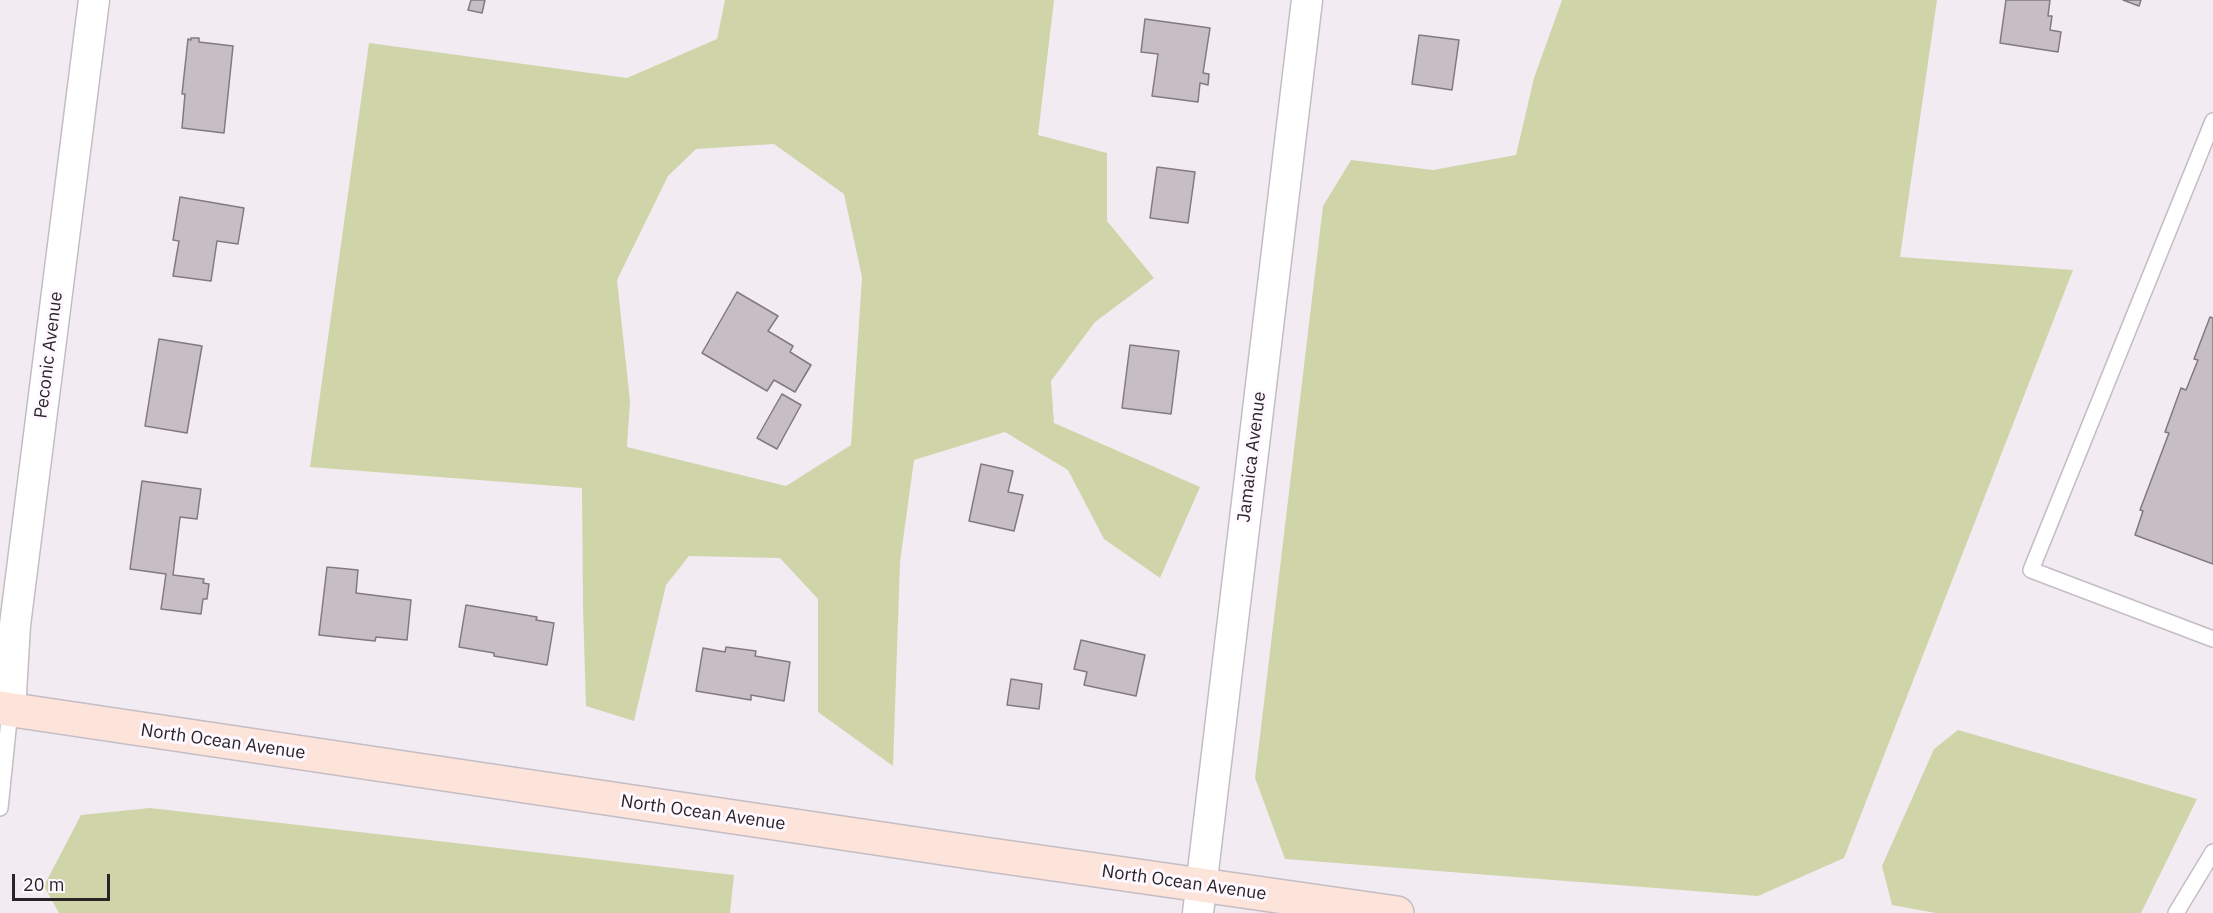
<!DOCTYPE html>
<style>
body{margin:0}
#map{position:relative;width:2213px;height:913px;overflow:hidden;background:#f3ebf2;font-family:"IBM Plex Sans",sans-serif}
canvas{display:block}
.scale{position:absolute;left:12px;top:874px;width:98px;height:27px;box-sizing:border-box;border:3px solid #282528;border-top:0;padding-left:8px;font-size:18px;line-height:21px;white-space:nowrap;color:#282528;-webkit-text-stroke:4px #fff9ff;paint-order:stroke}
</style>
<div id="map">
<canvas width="2213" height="913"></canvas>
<div class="scale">20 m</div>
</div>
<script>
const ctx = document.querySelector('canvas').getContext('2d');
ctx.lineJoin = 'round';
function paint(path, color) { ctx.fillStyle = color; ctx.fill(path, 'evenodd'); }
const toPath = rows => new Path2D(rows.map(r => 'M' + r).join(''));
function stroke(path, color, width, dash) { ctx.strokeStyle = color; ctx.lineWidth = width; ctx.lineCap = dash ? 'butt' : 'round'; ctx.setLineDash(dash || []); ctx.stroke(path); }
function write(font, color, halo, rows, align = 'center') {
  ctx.font = font + ' "IBM Plex Sans",sans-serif'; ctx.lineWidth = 6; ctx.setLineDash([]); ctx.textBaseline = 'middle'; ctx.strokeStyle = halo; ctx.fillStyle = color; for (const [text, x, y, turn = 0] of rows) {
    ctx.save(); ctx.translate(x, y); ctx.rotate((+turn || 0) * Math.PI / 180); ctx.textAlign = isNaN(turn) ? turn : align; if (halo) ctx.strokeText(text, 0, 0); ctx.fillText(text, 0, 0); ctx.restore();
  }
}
paint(toPath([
 [725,0,1054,0,1038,135,1107,153,1107,221,1154,278,1095,322,1051,381,1054,423,1200,487,1160,578,1104,539,1068,470,1005,432,914,460,900,562,893,766,818,712,818,599,780,558,689,556,666,585,634,721,586,706,583,607,582,488,310,467,369,43,627,78,717,39],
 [774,144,844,194,862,277,851,445,786,486,627,447,630,401,617,280,668,176,696,149],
 [1562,0,1937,0,1900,257,2073,270,1844,858,1758,896,1285,859,1255,778,1323,206,1351,160,1433,170,1516,155,1534,78],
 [1958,730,2197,799,2141,913,1936,913,1892,905,1882,866,1934,749],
 [150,808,734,875,730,913,59,913,44,886,81,815]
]), '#d0d4a9');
const building = toPath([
 [471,0,485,0,482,13,468,10,471,0],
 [2006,0,2050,0,2048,16,2052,16,2050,30,2061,32,2058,52,2000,43,2006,0],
 [2123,0,2141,0,2139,6,2123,0],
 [1145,19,1210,28,1203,73,1209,74,1208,85,1200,83,1198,102,1152,96,1158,54,1141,52,1145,19],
 [1419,35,1459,40,1452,90,1412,84,1419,35],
 [191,38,199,38,199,42,233,46,224,133,182,128,185,94,182,94,188,39,191,40,191,38],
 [1157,167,1195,172,1188,223,1150,218,1157,167],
 [180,197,244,208,238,244,217,241,211,281,173,276,179,241,173,240,180,197],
 [737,292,778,316,768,331,793,346,790,352,811,365,795,392,774,380,767,391,702,353,737,292],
 [2210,317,2213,318,2213,564,2135,535,2143,511,2140,510,2169,433,2165,432,2181,388,2186,390,2198,360,2194,359,2210,317],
 [159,339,202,346,187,433,145,426,159,339],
 [1130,345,1179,351,1171,414,1122,408,1130,345],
 [782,394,801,405,777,449,757,438,782,394],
 [981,464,1013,471,1008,492,1023,495,1014,531,969,521,981,464],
 [142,481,201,489,197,519,180,517,173,575,204,579,203,583,209,584,207,599,203,599,201,614,161,609,166,574,130,569,142,481],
 [327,567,358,570,356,593,411,600,407,640,376,637,375,641,319,635,327,567],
 [466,605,537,617,536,620,554,623,547,665,494,656,494,653,459,647,466,605],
 [1081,640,1145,655,1136,696,1084,685,1087,672,1074,669,1081,640],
 [726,647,756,651,755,656,790,662,784,701,751,695,751,700,696,691,703,648,725,652,726,647],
 [1011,679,1042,684,1039,709,1007,705,1011,679]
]);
paint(building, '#c6bec3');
stroke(building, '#827a7f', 1.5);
const service = toPath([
 [2213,121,2031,570,2213,639],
 [0,808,10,710],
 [2176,913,2213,852]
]);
const minor = toPath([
 [10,710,15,625,94,0],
 [1198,913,1307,0]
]);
const secondary = toPath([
 [0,708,970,852,1397,913]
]);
stroke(service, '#c4bdc4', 18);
stroke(minor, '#c4bdc4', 33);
stroke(secondary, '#c4bdc4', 36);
stroke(service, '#fff', 15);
stroke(minor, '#fff', 30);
stroke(secondary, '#fce4db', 33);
write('18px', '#282528', '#fff9ff', [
 ["Peconic Avenue",49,355,-83],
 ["Jamaica Avenue",1252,457,-83],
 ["North Ocean Avenue",223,742,8],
 ["North Ocean Avenue",703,813,8],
 ["North Ocean Avenue",1184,883,8]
]);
</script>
